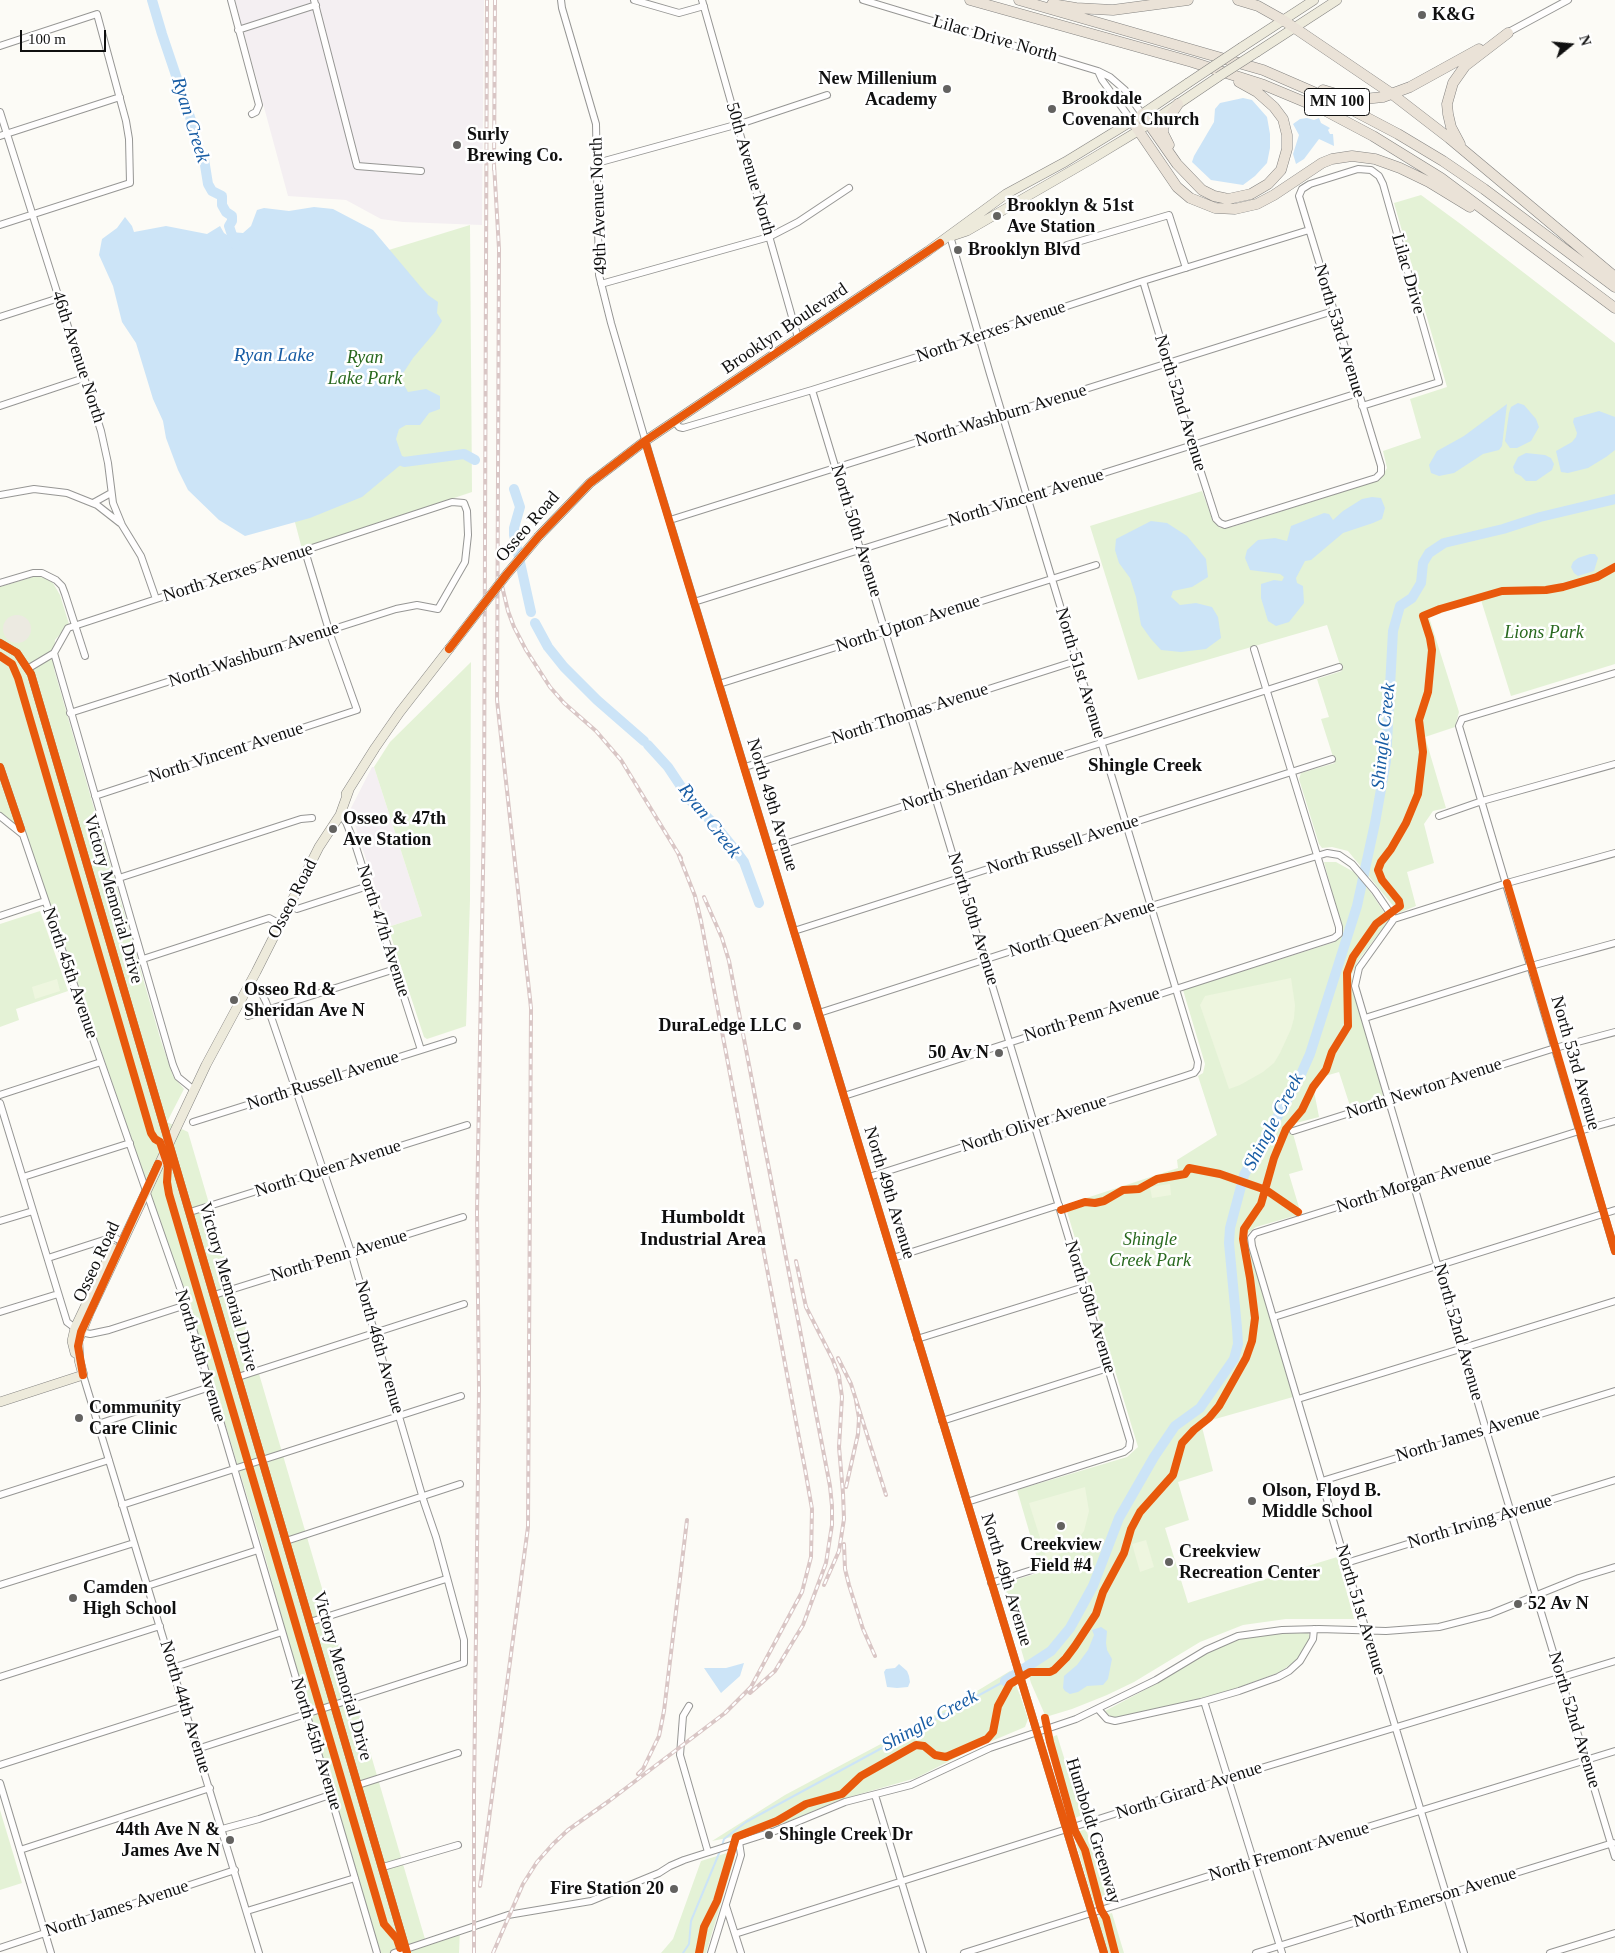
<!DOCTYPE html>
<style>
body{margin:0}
#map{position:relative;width:1615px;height:1953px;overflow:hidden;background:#fcfbf6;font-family:Georgia,serif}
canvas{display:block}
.north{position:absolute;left:1545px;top:20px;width:50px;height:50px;-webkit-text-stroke:4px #fff;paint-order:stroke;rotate:73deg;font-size:14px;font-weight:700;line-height:20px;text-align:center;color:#101010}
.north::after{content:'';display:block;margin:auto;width:18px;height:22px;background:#101010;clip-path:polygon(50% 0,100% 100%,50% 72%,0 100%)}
.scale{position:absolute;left:20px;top:30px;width:86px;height:22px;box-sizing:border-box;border:2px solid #101010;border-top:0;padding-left:6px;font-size:15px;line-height:18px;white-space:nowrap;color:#101010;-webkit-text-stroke:4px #fff;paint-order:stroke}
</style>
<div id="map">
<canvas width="1615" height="1953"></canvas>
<div class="north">N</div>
<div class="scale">100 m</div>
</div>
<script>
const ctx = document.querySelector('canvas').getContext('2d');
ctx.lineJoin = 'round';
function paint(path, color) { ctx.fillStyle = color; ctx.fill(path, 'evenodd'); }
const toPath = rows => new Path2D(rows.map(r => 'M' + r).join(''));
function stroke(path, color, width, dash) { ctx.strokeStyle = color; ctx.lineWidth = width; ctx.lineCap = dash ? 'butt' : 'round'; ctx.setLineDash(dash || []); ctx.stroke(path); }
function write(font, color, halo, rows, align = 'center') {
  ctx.font = font + ' Georgia,serif'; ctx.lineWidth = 5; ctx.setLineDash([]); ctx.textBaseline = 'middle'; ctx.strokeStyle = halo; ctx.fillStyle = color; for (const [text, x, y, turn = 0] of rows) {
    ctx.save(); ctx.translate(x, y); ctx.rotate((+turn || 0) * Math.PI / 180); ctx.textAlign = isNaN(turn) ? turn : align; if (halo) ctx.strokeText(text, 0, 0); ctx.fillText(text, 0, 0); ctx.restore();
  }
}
paint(toPath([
 [235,0,484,0,482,225,403,222,381,219,346,200,288,196],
 [372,767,374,767,422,916,388,927,350,810]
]), '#f4eff2');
paint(toPath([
 [1421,195,1462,225,1615,343,1615,664,1511,696,1481,600,1429,617,1459,712,1455,727,1425,737,1446,808,1433,811,1424,824,1434,863,1407,872,1416,906,1399,913,1348,851,1332,847,1322,848,1319,844,1299,779,1301,773,1335,763,1321,719,1329,717,1317,679,1342,671,1327,625,1138,680,1090,526,1202,491,1213,521,1220,528,1232,527,1380,480,1387,468,1383,451,1421,438,1410,399,1447,387,1394,203],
 [470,225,472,492,302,549,236,297],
 [36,576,48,579,53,583,60,595,69,624,55,640,54,669,161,1041,173,1076,184,1089,167,1122,188,1132,425,1939,460,1929,459,1953,381,1953,340,1826,334,1794,308,1713,263,1549,189,1304,28,840,21,829,0,812,0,587],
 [471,662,470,900,466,1026,427,1039,424,1037,388,927,422,916,374,767,390,742],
 [1324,862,1336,862,1354,872,1372,894,1389,920,1358,961,1351,976,1383,1094,1381,1098,1351,1109,1339,1072,1325,1076,1314,1091,1319,1117,1296,1123,1292,1130,1303,1170,1289,1174,1301,1214,1256,1227,1247,1234,1248,1244,1293,1397,1201,1423,1213,1471,1178,1482,1189,1520,1165,1528,1188,1603,1337,1557,1354,1619,1286,1619,1243,1625,1200,1642,1134,1682,1107,1695,1072,1709,1049,1716,1045,1715,1031,1683,1002,1584,1041,1572,1017,1490,1127,1457,1138,1447,1065,1205,1178,1168,1177,1160,1217,1135,1198,1076,1203,1073,1205,1064,1183,990,1335,942,1343,933],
 [40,911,68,991,16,1009,19,1020,0,1027,0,924],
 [1281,1631,1308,1632,1310,1638,1298,1659,1280,1672,1226,1692,1117,1718,1111,1717,1105,1711,1154,1685,1209,1651,1236,1640],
 [1010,1671,1020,1695,1028,1719,1025,1727,973,1749,916,1778,839,1800,789,1821,744,1838,732,1837,712,1841,785,1795,954,1705],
 [1057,1735,1082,1815,1075,1818,1070,1818,1047,1744,1052,1737],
 [0,1810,22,1883,0,1890],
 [1086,1829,1108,1899,1094,1905,1074,1836,1074,1833],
 [730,1852,735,1857,706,1953,661,1953,673,1939,701,1861],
 [1112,1913,1124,1953,1108,1953,1098,1920,1099,1917]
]), '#e4f2d6');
paint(toPath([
 [1291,978,1295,1005,1294,1018,1291,1029,1280,1053,1274,1063,1263,1072,1240,1085,1229,1089,1200,1005,1205,996],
 [57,979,60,991,35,999,32,987],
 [1170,1184,1171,1195,1152,1198,1150,1187],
 [1085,1487,1089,1511,1084,1531,1070,1549,1047,1560,1029,1503],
 [1146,1540,1154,1567,1140,1572,1132,1544]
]), '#eef6df');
paint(toPath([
 '3 629a14 14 0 1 1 28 0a14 14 0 1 1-28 0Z'
]), '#eceae1');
paint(toPath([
 [1243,98,1252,100,1267,117,1270,134,1270,148,1267,163,1255,176,1243,185,1211,180,1192,162,1194,156,1214,122,1215,109,1220,103],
 [1307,118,1314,120,1319,118,1321,123,1330,128,1328,130,1330,134,1333,134,1334,146,1319,139,1304,159,1296,164,1293,154,1299,135,1293,124,1300,119],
 [314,207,333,209,373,230,420,286,428,295,438,302,437,313,442,321,435,332,413,358,400,378,408,392,426,389,440,396,440,409,429,413,420,425,406,425,399,429,396,439,404,462,362,497,310,518,245,536,219,520,188,490,178,470,166,438,163,421,153,399,136,343,122,322,113,286,99,255,102,239,117,228,125,217,132,226,134,232,166,226,207,234,220,226,224,233,227,235,230,232,243,233,251,226,257,210,264,208,289,211],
 [1518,403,1524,405,1536,419,1539,427,1531,441,1517,448,1510,448,1505,441,1509,413,1511,407],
 [1507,404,1502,446,1499,450,1483,454,1454,473,1439,476,1431,473,1429,465,1437,451,1464,436],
 [1599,411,1615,417,1615,450,1606,457,1588,468,1568,473,1561,472,1556,451,1572,442,1576,437,1577,433,1573,422,1574,418],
 [1526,453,1545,455,1551,458,1554,464,1552,470,1536,481,1526,481,1521,476,1515,473,1513,467,1518,457],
 [1372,497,1381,498,1385,508,1382,519,1373,523,1343,533,1311,560,1305,561,1296,578,1297,583,1303,586,1304,603,1289,622,1276,626,1268,621,1261,598,1261,584,1274,580,1282,581,1284,577,1280,574,1250,570,1245,558,1247,550,1258,540,1275,538,1287,541,1291,526,1324,513,1329,514,1333,520,1343,511,1362,499],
 [1151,521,1167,523,1187,536,1206,559,1208,577,1192,587,1173,591,1171,597,1180,605,1196,603,1212,607,1218,617,1221,638,1206,649,1181,652,1161,650,1151,639,1141,625,1136,597,1130,578,1119,563,1115,550,1116,539],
 [1590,554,1595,554,1598,558,1594,571,1578,576,1574,573,1571,567,1573,562,1578,558],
 [1101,1627,1107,1631,1106,1643,1107,1650,1112,1659,1108,1679,1103,1685,1087,1686,1078,1692,1070,1694,1065,1691,1063,1688,1064,1676,1077,1665,1088,1650,1094,1635,1092,1630],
 [744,1663,740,1676,721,1693,704,1668,726,1668],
 [899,1664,907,1671,909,1676,910,1682,908,1687,897,1688,887,1687,884,1672,886,1669,895,1668]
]), '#cce4f7');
stroke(toPath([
 [722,1846,724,1839,746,1822,1005,1681],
 [683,1953,689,1944,691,1921,720,1851]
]), '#cce4f7', 2);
stroke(toPath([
 [152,0,162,34,194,129,196,142,204,159,208,184,212,191,222,196,222,205,226,212,232,216,232,221,229,226,235,244],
 [392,457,404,462,464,454,475,460],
 [514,489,520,507,514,528,514,535,531,612],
 [535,623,548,647,564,667,597,700,644,741],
 [648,745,668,767,690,800,714,824,736,851,744,862,759,903],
 [1005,1681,1051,1651,1070,1628,1093,1586,1119,1518,1154,1457,1175,1426,1200,1408,1234,1359,1238,1344,1237,1328,1229,1243,1230,1228,1244,1175,1298,1081,1310,1054,1357,906,1375,823,1386,761,1393,631,1400,606,1412,598,1421,583,1423,563,1429,553,1444,543,1503,529,1540,517,1615,499]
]), '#cce4f7', 10);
const minor = toPath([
 [231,0,259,105,256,112,252,114],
 [314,0,357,166,421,171],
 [561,0,562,8,596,124,599,275,611,323,649,453,1104,1953],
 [634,0,679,13,704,6],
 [702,0,798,338],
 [863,0,1098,71],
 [238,30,316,5],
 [1505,34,1568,0],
 [0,46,97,14,126,121,129,139,130,183,0,225],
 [0,112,101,431,108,463,113,503,122,525,141,556,156,599],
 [1132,121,1102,80,1098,71,1110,77,1125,90,1142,114],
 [0,136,120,97],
 [597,163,746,122,827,95],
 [1067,245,1169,215,1186,268],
 [1143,281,1198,463,1216,519,1220,523,1225,525,1376,478,1381,473,1381,466,1299,196,1302,189,1310,184,1358,169,1371,170,1379,176,1383,184,1439,382,1362,406],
 [601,284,769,237,798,222,849,188],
 [0,317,59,298],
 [812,390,1130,1441,1129,1448,1124,1452,967,1502],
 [0,406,84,378],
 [675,422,679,427,683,428,812,390,974,339,979,335,1143,281,1309,230],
 [0,495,34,489,67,493,97,505,120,523],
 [93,503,111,493],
 [670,520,1333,311],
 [0,583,33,573,42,573,56,580,62,586,65,594,85,656],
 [694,602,1358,393],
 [0,643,17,653,31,674,407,1953],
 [54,653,173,1065,178,1077,194,1090],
 [29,668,54,653,68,628,452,502,464,503,467,511,468,535,465,562,438,609,417,605,396,609,70,713],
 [1615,673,1462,719,1459,726,1615,1251],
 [719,684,1096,565],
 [0,767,70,973,186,1305,377,1953],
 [745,767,1076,661],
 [95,796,357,710,331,637,305,551],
 [340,815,346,822,356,847,421,1050],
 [0,816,22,834],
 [1439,816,1482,801,1615,764],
 [769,849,1339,667],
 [119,878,301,819,312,818],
 [290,904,297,909,368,886],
 [0,916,45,901],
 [1394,919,1359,968,1355,986,1486,1430,1615,1857],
 [1394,919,1507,883,1615,853],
 [794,931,1332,759],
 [143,959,269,918,280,924],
 [819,1013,1151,906,1327,853,1339,855,1352,864,1375,891,1394,919],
 [248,1016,395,969],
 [1365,1018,1531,966,1615,943],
 [0,1095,101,1062],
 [844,1096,1334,938,1339,934,1339,927,1254,649],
 [0,1103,67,1322,75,1328],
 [193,1122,453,1040],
 [1293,1131,1555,1048,1615,1032],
 [23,1177,130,1143],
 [869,1177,1182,1077,1194,1073,1197,1069,1198,1062,990,374,950,236],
 [190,1212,467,1125],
 [0,1221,33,1211],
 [48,1258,113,1237,117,1239],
 [893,1258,1059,1205],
 [214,1295,463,1217],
 [0,1312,58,1294],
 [1274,1317,1615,1210],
 [81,1332,90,1334,109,1330,186,1305],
 [917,1339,1084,1287],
 [83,1375,259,1953],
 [238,1377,464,1304],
 [1298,1399,1615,1301],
 [942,1421,1108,1368],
 [98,1424,210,1387],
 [1322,1481,1615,1391],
 [0,1495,109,1460],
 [122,1505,461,1396],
 [286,1541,460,1484],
 [1346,1563,1615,1480],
 [991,1583,1035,1569],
 [0,1585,134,1543],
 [147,1586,258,1550],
 [310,1622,446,1579],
 [172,1668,282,1632],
 [0,1677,160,1626],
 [1204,1701,1282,1953],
 [689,1706,683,1716,680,1755,708,1852],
 [1098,1709,1107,1719,1115,1721,1201,1702,1239,1691,1278,1677,1289,1671,1300,1661,1313,1639,1314,1629],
 [197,1749,464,1663,464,1640,436,1537,424,1502,351,1252,266,1002,261,992,249,987],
 [0,1765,184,1706],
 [0,1783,51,1953],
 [358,1785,458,1753],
 [875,1795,923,1953],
 [222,1829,259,1819,330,1795],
 [20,1850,210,1788],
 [383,1867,458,1845],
 [726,1906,741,1953],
 [247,1911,355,1878],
 [735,1934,1228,1778,1615,1661],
 [0,1948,235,1870],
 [394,1953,508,1915,591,1901,659,1873,670,1866,684,1860,775,1831,845,1802,911,1785,990,1748,1076,1719,1156,1680,1206,1650,1238,1636,1282,1630,1319,1629,1386,1631,1439,1627,1490,1614,1579,1578,1615,1567],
 [711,1953,741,1855,739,1842],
 [964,1953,1250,1863,1615,1751],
 [1256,1953,1613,1843],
 [1464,1953,1352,1584,1252,1246,1251,1238,1255,1233,1579,1131,1615,1121],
 [1550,1953,1615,1933]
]);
const major = toPath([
 [1242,47,1314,0],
 [1257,52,1337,0],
 [952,236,967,231,1090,160,1138,131,1218,77],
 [539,536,590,483,645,441,928,251,1006,194,1065,162,1132,121,1188,83],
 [346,794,375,748,400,712,449,649],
 [75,1353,72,1341,75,1328,113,1248],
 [0,1402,83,1375,79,1360,78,1341,90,1311,206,1065,256,972,319,847,340,815,349,790]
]);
const highway = toPath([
 [970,0,1192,62,1264,85,1324,110,1373,136,1441,178,1615,308],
 [1019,0,1263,70,1339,103,1398,134,1443,161,1484,189,1615,287],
 [1238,0,1258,6,1283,20,1392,94,1449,138,1615,277],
 [1052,4,1076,8,1113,10,1188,0],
 [1323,90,1346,97,1364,99,1383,97,1410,87,1479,49],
 [1142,114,1177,164,1202,190,1214,196,1228,199,1251,194,1268,184,1281,170,1287,149,1287,135,1283,119,1274,107,1257,92,1239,82],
 [1132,121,1177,187,1190,198,1215,208,1235,209,1257,204,1274,195,1322,163,1332,159,1352,156,1375,159,1400,168,1429,182,1470,207],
 [1460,144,1451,127,1448,114,1447,104,1453,83,1465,66,1508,33],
 [1169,145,1163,133,1163,127,1178,104]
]);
stroke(minor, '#969694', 8);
stroke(major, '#848381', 10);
stroke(highway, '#848381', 11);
stroke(minor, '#fffefe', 6);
stroke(major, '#edeadb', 9);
stroke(highway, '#eae2d7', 10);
const rail = toPath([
 [494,170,495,0],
 [502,586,508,611,514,627,526,650,550,687,564,703,596,731,621,760,681,858],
 [704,897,722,938,729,961,830,1486,832,1506,832,1525,826,1563,803,1625,775,1671,750,1693],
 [796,1261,806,1307,832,1358,839,1376,842,1397,839,1447,843,1493,844,1519,839,1551,824,1585],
 [838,1358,851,1384,886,1495],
 [846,1487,858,1434,859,1418,856,1401],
 [844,1544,845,1569,849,1585,863,1629,875,1656],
 [638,1774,643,1769,659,1736,664,1711,687,1520],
 [480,1886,528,1527,531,1008,497,700,499,249,494,164],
 [474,1953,474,1794,479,1389,477,1212,484,814,487,0],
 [493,1953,523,1884,537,1862,553,1844,568,1830,609,1801,725,1713,751,1687,802,1592,811,1557,812,1509,805,1469,701,921,695,896,678,853]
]);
stroke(rail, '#d9c6c5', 4);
stroke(rail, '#fff', 2, [5.5]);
const majorBridge = toPath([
 [1218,77,1257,52],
 [1188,83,1242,47],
 [449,649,507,574,539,536]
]);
stroke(majorBridge, '#848381', 10, []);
stroke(majorBridge, '#edeadb', 9);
stroke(toPath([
 [645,441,1104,1953],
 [0,643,17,653,31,674,407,1953],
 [449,649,507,574,539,536,590,483,645,441,940,243],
 [0,656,12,664,18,678,151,1133,155,1139,160,1142,168,1166,167,1182,169,1194,384,1924,397,1939,400,1948],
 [0,767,21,829],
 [1507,883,1615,1251],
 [1061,1210,1085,1202,1095,1203,1104,1201,1123,1190,1139,1189,1157,1179,1185,1174,1189,1168,1220,1174,1266,1190,1298,1212],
 [83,1375,78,1346,81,1332,158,1164],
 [1045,1718,1050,1742,1075,1831,1085,1850,1101,1910,1106,1918,1115,1953],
 [699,1953,704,1927,717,1901,736,1837,777,1821,806,1804,842,1794,861,1776,916,1745,924,1746,935,1755,946,1757,987,1739,993,1732,998,1706,1010,1684,1030,1672,1050,1672,1054,1670,1066,1658,1075,1646,1096,1614,1103,1592,1124,1553,1131,1529,1140,1512,1173,1475,1182,1443,1194,1430,1209,1418,1219,1406,1246,1358,1252,1341,1255,1318,1250,1278,1243,1239,1244,1229,1261,1204,1274,1158,1286,1129,1302,1110,1313,1087,1326,1070,1332,1052,1348,1026,1347,973,1353,957,1376,924,1400,906,1399,901,1382,880,1378,870,1381,862,1391,849,1406,823,1418,794,1423,752,1419,720,1428,692,1432,650,1430,638,1423,616,1440,609,1502,591,1546,590,1563,587,1597,577,1615,567]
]), '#e8590c', 8);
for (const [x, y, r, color] of [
 [1422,15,5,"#636260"],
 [947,89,5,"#636260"],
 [1052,109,5,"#636260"],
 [457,145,5,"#636260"],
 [997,216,5,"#636260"],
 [958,250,5,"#636260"],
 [333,829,5,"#636260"],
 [234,1000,5,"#636260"],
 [797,1026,5,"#636260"],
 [999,1053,5,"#636260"],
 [79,1418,5,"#636260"],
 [1252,1501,5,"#636260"],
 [1061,1526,5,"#636260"],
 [1169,1562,5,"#636260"],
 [73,1598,5,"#636260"],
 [1518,1604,5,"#636260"],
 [769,1835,5,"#636260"],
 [230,1840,5,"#636260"],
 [674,1889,5,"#636260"]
]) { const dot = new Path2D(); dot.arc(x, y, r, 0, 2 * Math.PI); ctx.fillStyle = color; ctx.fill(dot); stroke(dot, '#fff', 2); }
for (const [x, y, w] of [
 [1337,102,65]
]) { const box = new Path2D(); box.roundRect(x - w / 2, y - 13.5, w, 27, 4); ctx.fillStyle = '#fff'; ctx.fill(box); stroke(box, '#101010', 1); }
write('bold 16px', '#101010', null, [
 ["MN 100",1337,102]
]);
write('bold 18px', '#101010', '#fff', [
 ["K&G",1432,15],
 ["New Millenium",937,79,"right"],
 ["Academy",937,100,"right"],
 ["Brookdale",1062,99],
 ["Covenant Church",1062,120],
 ["Surly",467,135],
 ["Brewing Co.",467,156],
 ["Brooklyn & 51st",1007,206],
 ["Ave Station",1007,227],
 ["Brooklyn Blvd",968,250],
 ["Osseo & 47th",343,819],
 ["Ave Station",343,840],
 ["Osseo Rd &",244,990],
 ["Sheridan Ave N",244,1011],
 ["DuraLedge LLC",787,1026,"right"],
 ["50 Av N",989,1053,"right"],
 ["Community",89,1408],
 ["Care Clinic",89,1429],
 ["Olson, Floyd B.",1262,1491],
 ["Middle School",1262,1512],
 ["Creekview",1061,1545,"center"],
 ["Field #4",1061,1566,"center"],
 ["Creekview",1179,1552],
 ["Recreation Center",1179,1573],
 ["Camden",83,1588],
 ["High School",83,1609],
 ["52 Av N",1528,1604],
 ["44th Ave N &",220,1830,"right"],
 ["James Ave N",220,1851,"right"],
 ["Shingle Creek Dr",779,1835],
 ["Fire Station 20",664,1889,"right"]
], 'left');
write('18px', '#101010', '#fff', [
 ["Lilac Drive North",995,39,16],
 ["50th Avenue North",750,169,74],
 ["49th Avenue North",599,206,-92],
 ["Lilac Drive",1408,274,74],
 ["Brooklyn Boulevard",785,329,-34],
 ["North 53rd Avenue",1339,331,73],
 ["North Xerxes Avenue",991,332,-19],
 ["46th Avenue North",78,357,72],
 ["North 52nd Avenue",1180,403,73],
 ["North Washburn Avenue",1001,416,-17],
 ["North Vincent Avenue",1026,498,-17],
 ["Osseo Road",528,527,-49],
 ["North 50th Avenue",856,531,73],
 ["North Xerxes Avenue",238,573,-18],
 ["North Upton Avenue",908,624,-18],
 ["North Washburn Avenue",254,655,-18],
 ["North 51st Avenue",1080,673,73],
 ["North Thomas Avenue",910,714,-18],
 ["North Vincent Avenue",226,753,-18],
 ["North Sheridan Avenue",983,780,-18],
 ["North 49th Avenue",772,805,73],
 ["North Russell Avenue",1063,845,-18],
 ["Victory Memorial Drive",113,899,74],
 ["Osseo Road",293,899,-63],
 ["North 50th Avenue",973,919,73],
 ["North Queen Avenue",1082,929,-18],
 ["North 47th Avenue",383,931,72],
 ["North 45th Avenue",70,973,71],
 ["North Penn Avenue",1092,1015,-18],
 ["North 53rd Avenue",1575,1063,74],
 ["North Russell Avenue",323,1081,-18],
 ["North Newton Avenue",1424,1089,-18],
 ["North Oliver Avenue",1034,1124,-18],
 ["North Queen Avenue",328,1169,-18],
 ["North Morgan Avenue",1414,1183,-18],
 ["North 49th Avenue",889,1193,73],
 ["North Penn Avenue",339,1256,-17],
 ["Osseo Road",97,1262,-65],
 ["Victory Memorial Drive",228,1287,74],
 ["North 50th Avenue",1090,1307,73],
 ["North 52nd Avenue",1458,1332,74],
 ["North 46th Avenue",379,1347,74],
 ["North 45th Avenue",200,1356,73],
 ["North James Avenue",1468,1435,-17],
 ["North Irving Avenue",1480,1522,-17],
 ["North 49th Avenue",1006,1580,73],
 ["North 51st Avenue",1360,1610,73],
 ["Victory Memorial Drive",342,1676,74],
 ["North 44th Avenue",185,1707,73],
 ["North 52nd Avenue",1574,1720,73],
 ["North 45th Avenue",316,1744,73],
 ["North Girard Avenue",1189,1791,-18],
 ["Humboldt Greenway",1093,1831,73],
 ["North Fremont Avenue",1289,1852,-17],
 ["North Emerson Avenue",1435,1898,-17],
 ["North James Avenue",117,1909,-18]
]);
write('italic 18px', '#29691f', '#fff', [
 ["Ryan",365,358],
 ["Lake Park",365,379],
 ["Lions Park",1544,633],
 ["Shingle",1150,1240],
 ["Creek Park",1150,1261]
]);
write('italic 19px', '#175ca4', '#fff', [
 ["Ryan Creek",190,120,73],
 ["Ryan Lake",274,356],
 ["Shingle Creek",1384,736,-84],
 ["Ryan Creek",709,821,52],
 ["Shingle Creek",1274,1122,-62],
 ["Shingle Creek",930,1721,-29]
]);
write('bold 19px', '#101010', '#fff', [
 ["Shingle Creek",1145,766],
 ["Humboldt",703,1218],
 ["Industrial Area",703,1240]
]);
</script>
